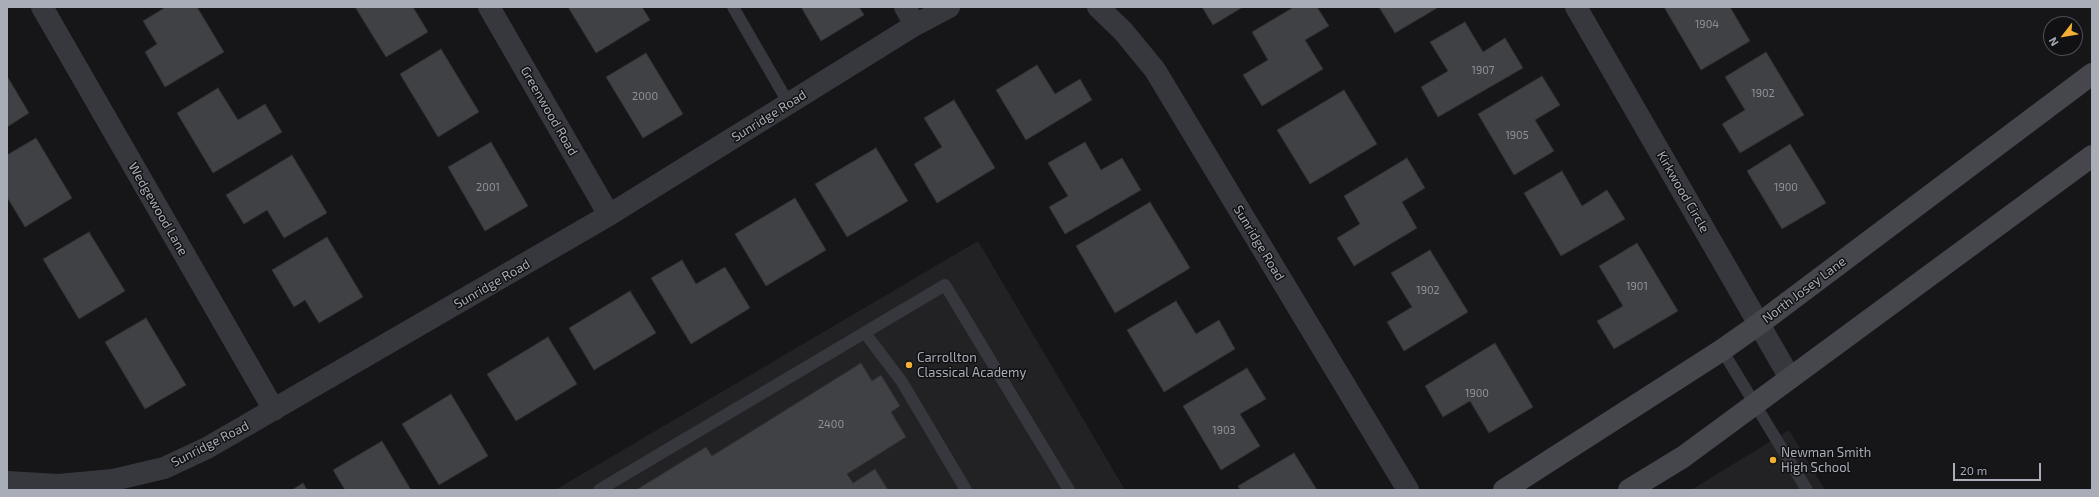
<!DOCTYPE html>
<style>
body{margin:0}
#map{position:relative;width:2099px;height:497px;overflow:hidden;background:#161618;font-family:"Exo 2",sans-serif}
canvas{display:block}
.frame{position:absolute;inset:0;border:8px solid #a8adb8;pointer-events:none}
.north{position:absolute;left:2043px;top:16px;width:40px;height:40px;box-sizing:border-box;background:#111113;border:1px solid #4d4f55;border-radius:50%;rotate:239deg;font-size:11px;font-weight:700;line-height:16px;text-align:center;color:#a8adb8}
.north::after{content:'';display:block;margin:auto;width:14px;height:18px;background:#f2b134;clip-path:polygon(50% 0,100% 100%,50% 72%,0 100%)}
.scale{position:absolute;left:1953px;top:463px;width:88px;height:18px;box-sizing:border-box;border:2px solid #a8adb8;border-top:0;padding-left:5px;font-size:12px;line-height:14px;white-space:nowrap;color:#a8adb8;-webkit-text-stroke:3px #111113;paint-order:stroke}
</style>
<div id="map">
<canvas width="2099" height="497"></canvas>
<div class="frame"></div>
<div class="north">N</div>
<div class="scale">20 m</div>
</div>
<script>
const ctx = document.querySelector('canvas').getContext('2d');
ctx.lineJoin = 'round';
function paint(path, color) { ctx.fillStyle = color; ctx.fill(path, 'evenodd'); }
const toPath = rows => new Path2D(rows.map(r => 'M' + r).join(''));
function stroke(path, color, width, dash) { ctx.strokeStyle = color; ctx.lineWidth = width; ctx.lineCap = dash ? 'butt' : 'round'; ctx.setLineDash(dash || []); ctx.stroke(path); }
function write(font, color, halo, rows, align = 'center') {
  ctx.font = font + ' "Exo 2",sans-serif'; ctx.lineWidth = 3; ctx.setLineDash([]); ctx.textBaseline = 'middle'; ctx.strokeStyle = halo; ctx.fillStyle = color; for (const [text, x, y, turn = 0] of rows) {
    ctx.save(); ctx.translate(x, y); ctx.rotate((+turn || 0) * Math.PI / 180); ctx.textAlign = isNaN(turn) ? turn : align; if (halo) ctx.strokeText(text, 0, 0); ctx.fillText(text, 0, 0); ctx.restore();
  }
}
paint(toPath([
 [978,241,1125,490,555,490],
 [1789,430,1825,490,1691,490]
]), '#222225');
const building = toPath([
 [166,7,197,7,224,52,165,87,145,52,157,44,143,21,166,7],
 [355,7,413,7,428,32,386,57,355,7],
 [568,7,642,7,650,20,596,53,568,7],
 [801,7,859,7,864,15,821,41,801,7],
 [1202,7,1243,7,1213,25,1202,7],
 [1294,7,1317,7,1329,26,1305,40,1323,69,1262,106,1243,75,1268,60,1252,32,1294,7],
 [1379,7,1436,7,1437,8,1395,33,1379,7],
 [1664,7,1730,7,1750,41,1701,70,1664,7],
 [1465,22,1483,52,1505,38,1523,68,1438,117,1421,87,1448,71,1430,42,1465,22],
 [441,49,479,112,438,137,400,74,441,49],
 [1766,52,1804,115,1740,153,1722,124,1745,110,1725,77,1766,52],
 [646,53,683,114,643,138,606,77,646,53],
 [1037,65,1055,94,1080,79,1092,100,1026,140,996,90,1037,65],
 [7,76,29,113,7,127,7,76],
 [1542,76,1560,105,1535,120,1554,151,1514,175,1478,114,1542,76],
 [218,88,238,120,265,104,282,132,213,173,177,113,218,88],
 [1344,90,1377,144,1310,184,1277,130,1344,90],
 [954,100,995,168,937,203,914,164,942,147,924,118,954,100],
 [36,138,72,198,25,227,7,197,7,155,36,138],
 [491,142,528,206,485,231,448,167,491,142],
 [1085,142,1101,170,1122,158,1141,190,1065,234,1049,207,1068,196,1048,163,1085,142],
 [1790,144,1826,203,1782,229,1747,171,1790,144],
 [876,148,908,201,847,237,815,184,876,148],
 [292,155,327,213,284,238,267,210,244,224,226,195,292,155],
 [1407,158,1425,188,1402,202,1417,228,1354,266,1337,238,1360,224,1344,196,1407,158],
 [1562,171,1582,206,1607,190,1625,219,1561,256,1524,193,1562,171],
 [795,198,826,250,766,286,735,234,795,198],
 [1150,202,1190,268,1115,313,1076,246,1150,202],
 [89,232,125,291,79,319,43,259,89,232],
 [327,237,363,297,319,323,305,300,294,307,272,270,327,237],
 [1637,243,1678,311,1614,349,1597,321,1623,306,1599,266,1637,243],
 [1430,250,1468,312,1404,351,1387,322,1412,307,1391,273,1430,250],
 [682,260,696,284,725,267,750,308,691,344,651,278,682,260],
 [630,291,656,333,594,370,569,328,630,291],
 [1176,301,1196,334,1219,320,1235,349,1164,392,1127,330,1176,301],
 [146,318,186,385,145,409,105,342,146,318],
 [548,337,577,384,516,421,487,374,548,337],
 [1495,343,1533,407,1489,433,1470,401,1443,417,1425,386,1495,343],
 [861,363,872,381,881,375,900,406,891,412,906,437,847,474,853,483,875,469,888,490,636,490,706,447,712,456,861,363],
 [1247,368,1266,399,1240,414,1260,446,1221,470,1183,406,1247,368],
 [451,394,488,456,439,485,402,424,451,394],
 [382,441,411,490,345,490,333,470,382,441],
 [1294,453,1317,490,1240,490,1238,486,1294,453],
 [303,483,307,490,292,490,303,483]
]);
paint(building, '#404145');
stroke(building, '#303034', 1);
stroke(toPath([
 [733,7,789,104],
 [865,333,902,382,966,490],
 [1722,350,1807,490],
 [599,490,945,285,1069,490]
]), '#37383d', 12);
stroke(toPath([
 [42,7,274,410],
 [489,7,609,215],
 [905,7,915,25],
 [1098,7,1123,31,1155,70,1408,490],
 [1576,7,1790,378],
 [7,482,58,485,113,480,164,468,207,448,609,215,915,25,949,7]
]), '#37383d', 22);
stroke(toPath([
 [1504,490,1722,350,1759,324,2092,74],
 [1629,490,1683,457,2092,156]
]), '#45474d', 22);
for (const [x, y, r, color] of [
 [909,365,4,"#f2b134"],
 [1773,460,4,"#f2b134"]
]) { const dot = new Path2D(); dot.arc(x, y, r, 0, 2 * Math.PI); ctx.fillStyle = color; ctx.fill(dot); stroke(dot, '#111113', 1.5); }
write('11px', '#8e929b', null, [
 ["1904",1707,24],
 ["1907",1483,70],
 ["1902",1763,93],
 ["2000",645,96],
 ["1905",1517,135],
 ["2001",488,187],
 ["1900",1786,187],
 ["1901",1637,286],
 ["1902",1428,290],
 ["1900",1477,393],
 ["2400",831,424],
 ["1903",1224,430]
]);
write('13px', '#a8adb8', '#111113', [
 ["Greenwood Road",549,111,60],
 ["Sunridge Road",769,116,-32],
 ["Kirkwood Circle",1683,192,60],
 ["Wedgewood Lane",158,209,60],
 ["Sunridge Road",1259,243,59],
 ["Sunridge Road",492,284,-30],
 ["North Josey Lane",1804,290,-37],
 ["Sunridge Road",210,444,-27]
]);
write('13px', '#a8adb8', '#111113', [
 ["Carrollton",917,358],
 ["Classical Academy",917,373],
 ["Newman Smith",1781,453],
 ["High School",1781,468]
], 'left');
</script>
